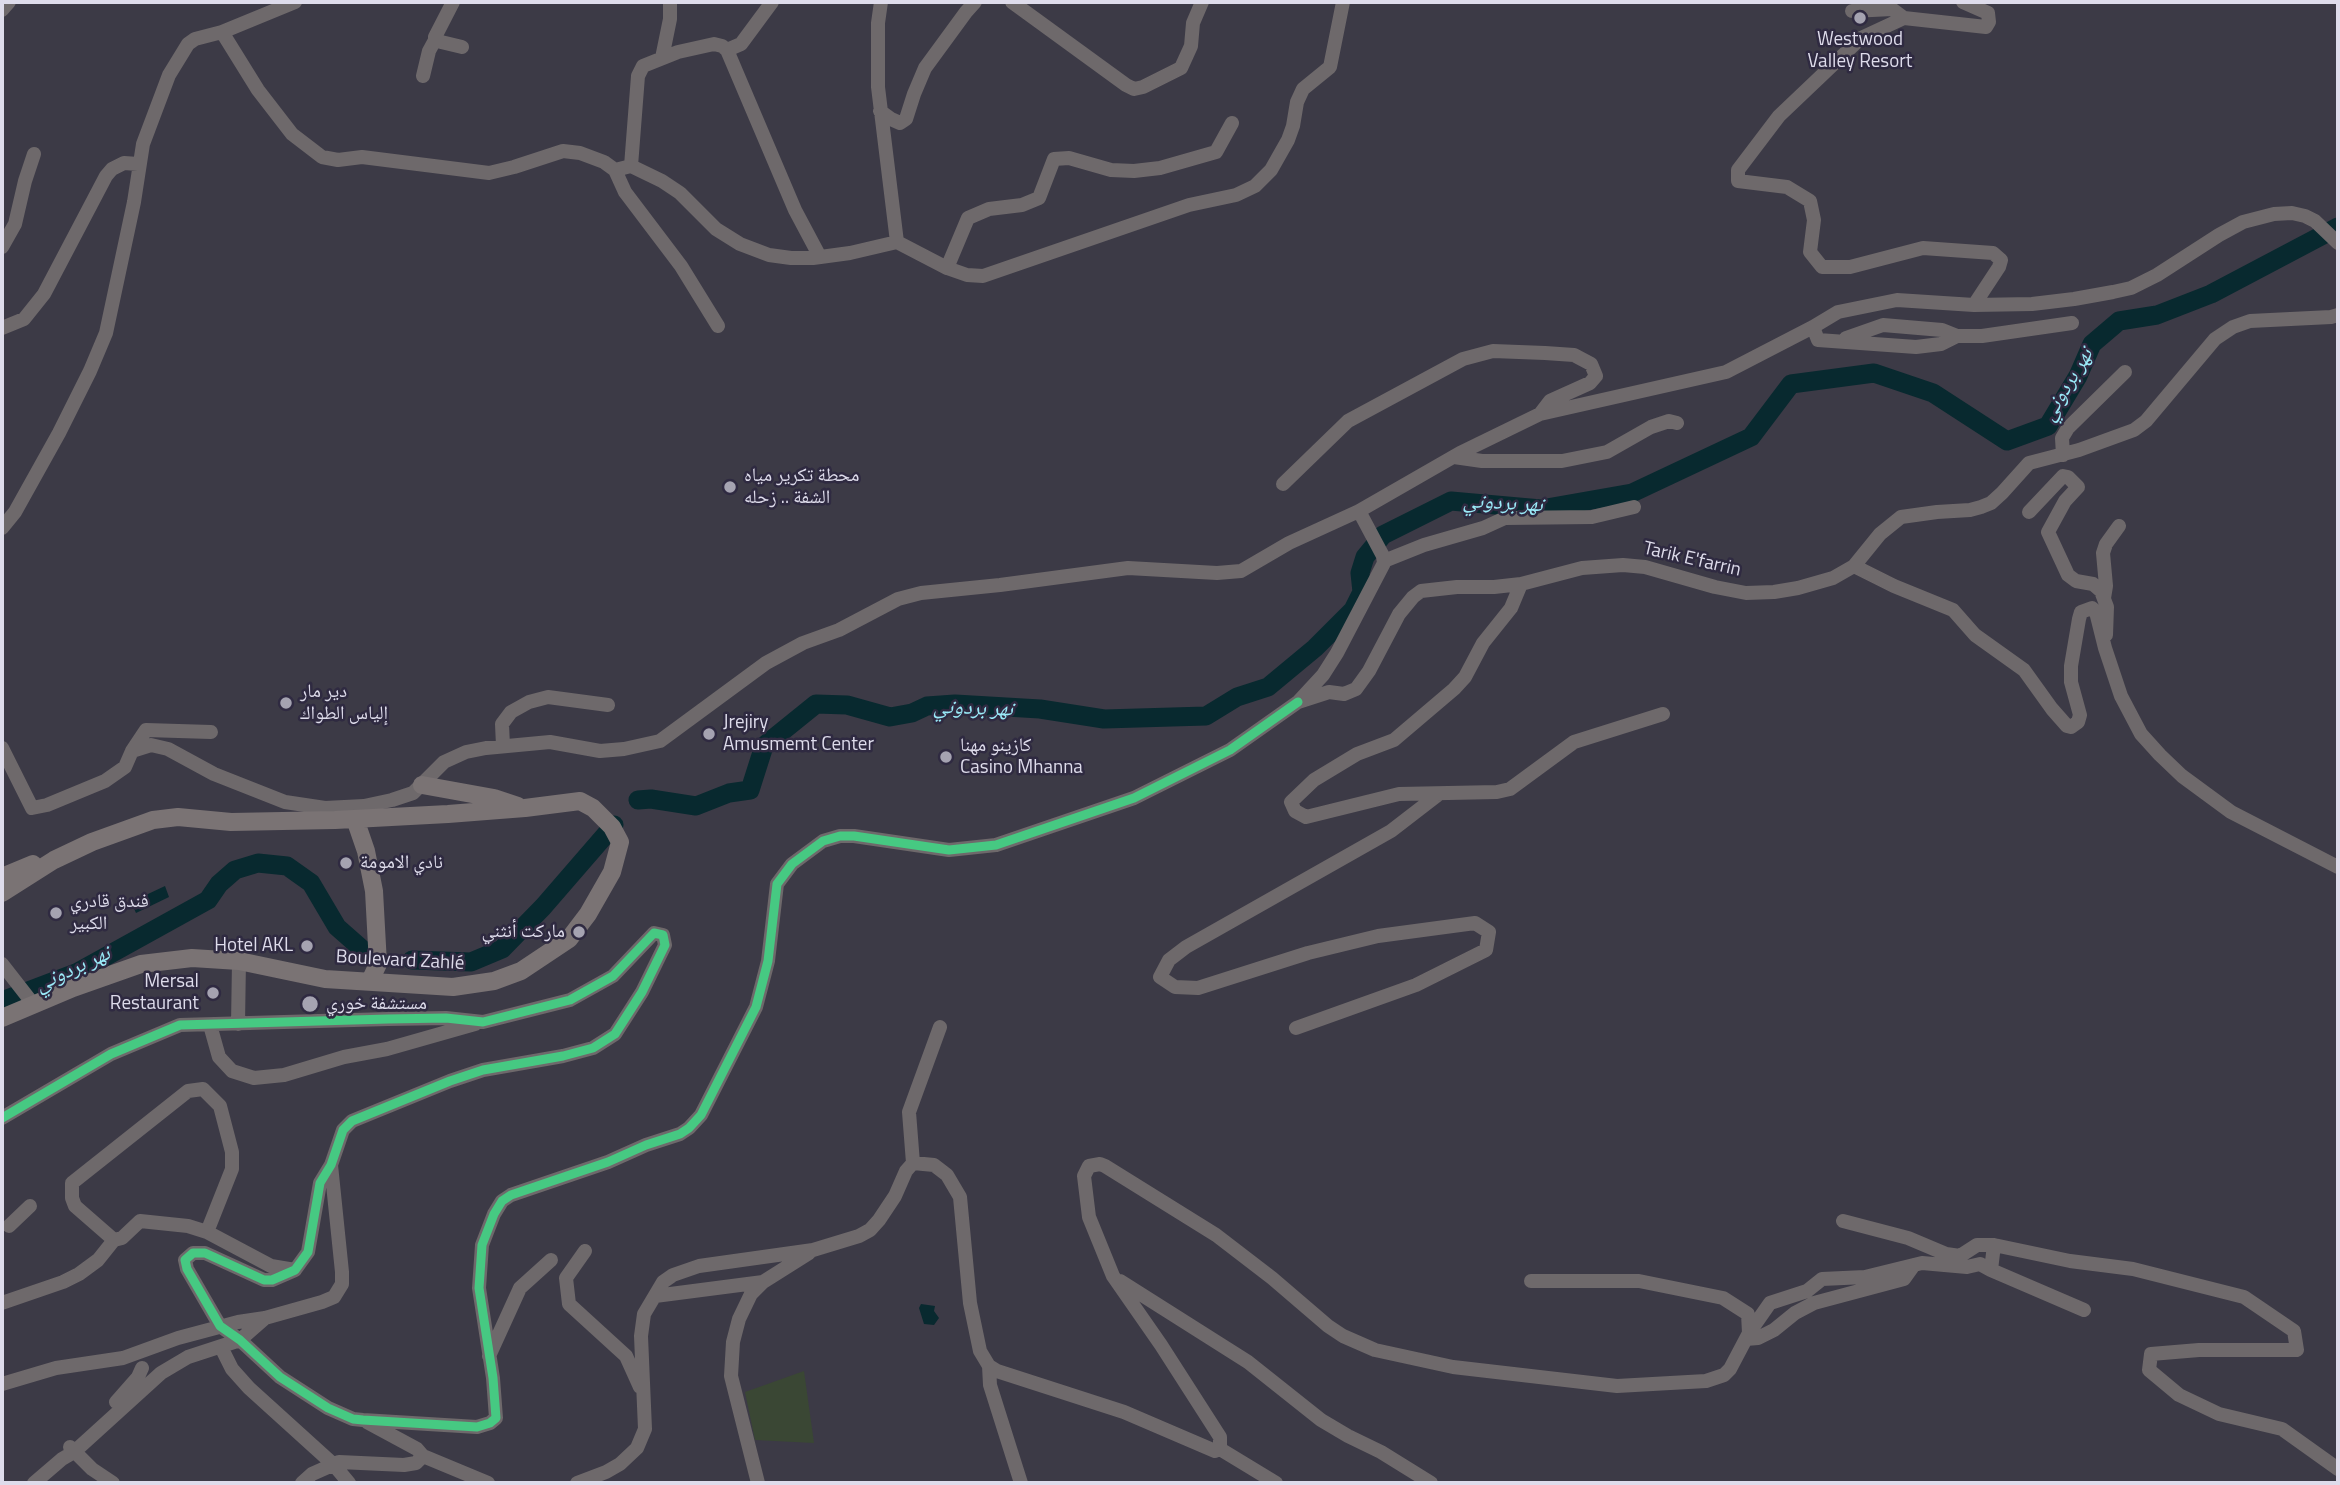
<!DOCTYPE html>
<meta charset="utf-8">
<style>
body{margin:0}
#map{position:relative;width:2340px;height:1485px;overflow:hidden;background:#3c3a46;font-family:"Titillium Web",sans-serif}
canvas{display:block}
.frame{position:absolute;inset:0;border:4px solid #dedceb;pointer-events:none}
</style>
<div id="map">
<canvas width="2340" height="1485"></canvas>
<div class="frame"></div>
</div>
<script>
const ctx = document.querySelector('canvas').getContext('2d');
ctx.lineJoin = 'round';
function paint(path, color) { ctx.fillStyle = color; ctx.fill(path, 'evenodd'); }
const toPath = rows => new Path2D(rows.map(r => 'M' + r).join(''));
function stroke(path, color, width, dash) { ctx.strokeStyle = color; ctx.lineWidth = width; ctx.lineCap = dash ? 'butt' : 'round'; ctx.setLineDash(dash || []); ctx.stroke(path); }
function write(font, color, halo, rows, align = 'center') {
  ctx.font = font + ' "Titillium Web","Noto Naskh Arabic",sans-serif'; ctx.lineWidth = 5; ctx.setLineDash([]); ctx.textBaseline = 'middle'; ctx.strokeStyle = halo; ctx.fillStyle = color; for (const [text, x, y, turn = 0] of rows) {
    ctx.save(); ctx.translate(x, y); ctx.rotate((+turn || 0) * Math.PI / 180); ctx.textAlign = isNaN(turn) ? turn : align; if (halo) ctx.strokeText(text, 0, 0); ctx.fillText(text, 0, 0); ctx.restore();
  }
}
paint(toPath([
 [804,1371,814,1443,755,1440,745,1392]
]), '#3a4734');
paint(toPath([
 [165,886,169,897,136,913,131,902],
 [921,1304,935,1306,934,1311,939,1318,934,1325,924,1324,919,1308]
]), '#08292f');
stroke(toPath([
 [638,800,651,799,696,806,729,793,750,790,764,746,816,704,847,705,890,717,912,713,927,706,955,704,1040,709,1104,719,1206,716,1237,697,1268,687,1315,648,1353,610,1362,592,1360,573,1365,557,1383,535,1451,501,1541,509,1632,493,1751,437,1791,384,1874,373,1933,393,2007,441,2048,426,2078,376,2092,344,2119,321,2157,315,2211,294,2338,227],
 [412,960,471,962,502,949,543,907,614,825],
 [2,1001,76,973,208,900,219,884,235,870,258,863,287,866,311,883,337,927,371,957]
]), '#08292f', 19);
stroke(toPath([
 [453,2,435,37,437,41,462,47],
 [881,2,878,23,878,87,897,242],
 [1012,2,1126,85,1134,89,1143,87,1181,68,1191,46,1193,23,1202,2],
 [1963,2,1988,13,1989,22,1986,27,1904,18,1861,38,1779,116,1738,170,1738,181,1787,187,1810,201,1814,220,1810,252,1822,267,1850,267,1923,248,1993,253,2001,260,1999,267,1974,305],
 [2,10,9,2],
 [1852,11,1892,9,1904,18],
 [222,32,258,90,292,134,322,157,338,160,362,157,489,173,514,167,563,151,580,153,604,162,615,170,625,192,681,266,718,326],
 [727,50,741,44,772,2],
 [662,58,670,19,670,2],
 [423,76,429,51,435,40],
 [880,111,891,119,900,123,906,119,914,94,925,68,966,12,975,2],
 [631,166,638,76,643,66,678,52,714,44,722,46,727,50,795,210,820,257],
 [615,170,631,166,662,181,680,193,716,229,740,244,769,255,791,258,813,258,850,253,897,242,947,268,967,275,983,276,1189,205,1236,195,1255,186,1271,170,1288,140,1293,126,1297,102,1303,89,1330,67,1343,2],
 [2,247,15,224,25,181,34,154],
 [947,268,968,218,989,209,1022,205,1039,198,1054,159,1069,158,1111,170,1134,171,1160,168,1216,152,1232,123],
 [1813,327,1818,340,1916,347,1941,344,1957,336,1982,336,2072,323],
 [2,328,24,319,44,294,106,176,112,169,124,163,138,164],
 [1846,338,1883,325,1942,330,1957,336],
 [2063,455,2062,438,2068,428,2125,372],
 [1454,457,1482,461,1562,461,1607,452,1651,427,1669,421,1677,423],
 [1283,484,1348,421,1463,359,1493,351,1545,353,1574,355,1591,364,1596,376,1590,383,1550,401,1540,414],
 [1359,511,1383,556,1384,563,1337,653,1323,675,1298,702,1329,692,1344,694,1356,689,1369,671,1399,614,1413,597,1421,591,1457,587,1494,587,1521,584,1582,568,1623,565,1645,567,1715,587,1746,593,1774,592,1798,588,1833,578,1854,566,1880,534,1901,517,1937,512,1970,510,1981,507,1991,503,2002,493,2029,463,2079,450,2134,430,2146,421,2215,339,2233,327,2250,321,2331,317,2338,315],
 [2029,512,2063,476,2068,477,2078,487,2065,501,2048,532,2068,575,2076,581,2093,584,2101,591,2107,607,2106,635],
 [2,528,15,512,59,433,90,371,106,333,134,202,143,144,169,75,188,44,195,39,222,32,295,2],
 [1384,561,1424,545,1483,528,1505,518,1592,517,1634,507],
 [1854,566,1894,586,1953,610,1975,635,2024,670,2052,709,2067,726,2071,727,2078,722,2080,715,2071,682,2071,666,2079,619,2081,612,2092,608,2096,612,2105,648,2121,696,2141,734,2160,755,2182,776,2231,812,2338,867],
 [1521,584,1511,608,1483,643,1465,677,1454,689,1394,740,1357,754,1314,780,1291,802,1295,811,1306,817,1399,794,1497,792,1510,789,1574,742,1663,714],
 [2104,598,2106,586,2103,553,2106,544,2119,526],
 [503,746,502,724,511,712,529,702,548,697,608,705],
 [2,748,32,808,47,805,105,781,125,767,132,751,151,745,168,749,214,774,285,802,325,808,364,806,392,800,413,793,444,762,466,752,486,748,550,742,600,751,624,749,660,741,766,663,803,643,839,630,898,599,921,593,1000,585,1128,568,1217,573,1241,571,1289,543,1359,511,1460,453,1540,414,1726,372,1813,327,1838,312,1897,300,1974,305,2032,304,2074,299,2113,292,2131,288,2157,275,2219,235,2243,222,2274,214,2292,213,2305,216,2315,221,2338,243],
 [132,751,146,730,211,732],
 [2,964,34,1005],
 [238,1024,239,961],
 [210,1025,219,1057,232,1071,254,1078,284,1075,344,1057,387,1049,475,1024],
 [1296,1028,1416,985,1486,950,1489,932,1475,923,1378,936,1308,953,1198,988,1175,987,1160,977,1169,960,1186,947,1391,831,1439,794],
 [2,1118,111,1054,180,1025,388,1019,446,1018,483,1022,570,1000,613,976,654,933,663,935,665,945,642,992,615,1034,593,1048,563,1056,483,1070,450,1081,352,1121,343,1130,331,1165,320,1183,308,1252,295,1270,272,1280,264,1280,205,1253,193,1253,185,1260,187,1269,220,1326,240,1340,280,1377,328,1408,353,1419,363,1420,477,1427,490,1423,496,1418,493,1378,479,1288,482,1245,494,1214,502,1201,511,1195,608,1162,646,1145,680,1134,689,1128,701,1115,756,1007,768,961,777,884,792,864,823,841,840,836,854,836,949,850,996,845,1134,798,1230,750,1298,702],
 [913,1163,909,1112,940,1027],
 [1843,1221,1908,1238,1946,1254,1960,1256,1977,1245,1994,1245],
 [9,1226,30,1206],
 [207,1232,232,1169,232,1152,220,1106,203,1089,188,1091,72,1183,72,1198,75,1206,114,1240,122,1238,140,1221,188,1226,207,1232,271,1266,295,1270],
 [585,1251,566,1278,569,1304,626,1356,640,1387],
 [1991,1270,1994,1245,2070,1261,2133,1269,2244,1297,2294,1331,2297,1350,2199,1350,2151,1354,2149,1370,2179,1395,2219,1414,2282,1429,2338,1469],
 [1120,1281,1248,1362,1321,1420,1348,1436,1381,1452,1431,1483],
 [1531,1281,1639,1281,1723,1298,1748,1314,1749,1333],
 [655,1296,763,1282],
 [2,1303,63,1282,79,1274,98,1260,114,1240],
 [1746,1339,1758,1338,1774,1330,1795,1313,1814,1303,1904,1279,1914,1265],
 [221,1347,232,1369,249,1388,334,1465,349,1483],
 [489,1356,520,1288,551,1260],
 [989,1366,990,1385,1021,1483],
 [2,1384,56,1368,123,1358,178,1338,238,1322,265,1318,322,1302,334,1297,342,1284,342,1272,331,1165],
 [116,1402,138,1377,142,1368],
 [367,1422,417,1449,423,1456,488,1483],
 [70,1447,92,1469,113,1483],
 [1220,1449,1276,1483],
 [34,1483,62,1459,74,1452,161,1373,188,1357,240,1340,264,1319],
 [302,1483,312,1474,339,1462,404,1465,416,1463,423,1456],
 [577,1483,606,1472,620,1464,637,1448,645,1429,641,1336,644,1314,663,1282,673,1275,699,1266,813,1250,859,1236,870,1230,879,1220,895,1196,906,1171,913,1163,934,1165,947,1175,960,1197,970,1303,980,1351,989,1366,997,1371,1124,1412,1215,1451,1220,1448,1220,1437,1161,1345,1113,1276,1089,1217,1084,1176,1089,1166,1100,1164,1105,1166,1216,1235,1272,1278,1328,1326,1343,1336,1375,1350,1453,1367,1617,1386,1706,1381,1724,1375,1730,1369,1749,1333,1770,1303,1807,1291,1822,1279,1865,1277,1922,1263,1967,1267,1980,1264,1991,1270,2084,1310],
 [758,1483,731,1376,733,1342,739,1319,751,1294,763,1282,809,1253]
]), '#6e696b', 14);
stroke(toPath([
 [422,785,494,798,518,806],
 [355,819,366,851,374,891,378,964,370,981],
 [2,877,33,864],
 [2,893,54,860,92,842,153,820,178,817,231,822,335,820,448,814,525,808,580,801,593,808,612,827,620,842,612,872,588,914,569,939,521,971,494,981,453,987,325,979,239,961,192,958,141,964,73,988,2,1018]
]), '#7a7374', 18);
stroke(toPath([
 [2,1118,111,1054,180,1025,388,1019,446,1018,483,1022,570,1000,613,976,654,933,663,935,665,945,642,992,615,1034,593,1048,563,1056,483,1070,450,1081,352,1121,343,1130,331,1165,320,1183,308,1252,295,1270,272,1280,264,1280,205,1253,193,1253,185,1260,187,1269,220,1326,240,1340,280,1377,328,1408,353,1419,363,1420,477,1427,490,1423,496,1418,493,1378,479,1288,482,1245,494,1214,502,1201,511,1195,608,1162,646,1145,680,1134,689,1128,701,1115,756,1007,768,961,777,884,792,864,823,841,840,836,854,836,949,850,996,845,1134,798,1230,750,1298,702]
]), '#46c982', 9);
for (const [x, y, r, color] of [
 [1860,18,7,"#a5a3b1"],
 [730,487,7,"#a5a3b1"],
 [286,703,7,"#a5a3b1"],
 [709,734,7,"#a5a3b1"],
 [946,757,7,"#a5a3b1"],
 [346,863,7,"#a5a3b1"],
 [56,913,7,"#a5a3b1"],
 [579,932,7,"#a5a3b1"],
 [307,946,7,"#a5a3b1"],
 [213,993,7,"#a5a3b1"],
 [310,1004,9,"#a5a3b1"]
]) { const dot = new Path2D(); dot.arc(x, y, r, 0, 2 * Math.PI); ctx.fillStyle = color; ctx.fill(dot); stroke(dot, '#2f2a41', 2.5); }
write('19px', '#dedceb', '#2f2a41', [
 ["Westwood",1860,40,"center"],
 ["Valley Resort",1860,62,"center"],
 ["محطة تكرير مياه",744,476],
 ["الشفة .. زحله",744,498],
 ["دير مار",300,692],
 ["إلياس الطواك",300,714],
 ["Jrejiry",723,723],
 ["Amusmemt Center",723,745],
 ["كازينو مهنا",960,746],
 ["Casino Mhanna",960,768],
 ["نادي الامومة",360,863],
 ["فندق قادري",70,902],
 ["الكبير",70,924],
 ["ماركت أنثني",565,932,"right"],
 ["Hotel AKL",293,946,"right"],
 ["Mersal",199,982,"right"],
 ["Restaurant",199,1004,"right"],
 ["مستشفة خوري",326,1004]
], 'left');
write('19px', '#dedceb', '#2f2a41', [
 ["Tarik E'farrin",1692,560,13],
 ["Boulevard Zahlé",400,961,3]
]);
write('italic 21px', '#9aebf9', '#2f2a41', [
 ["نهر بردوني",2068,385,-59],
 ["نهر بردوني",1503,504,3],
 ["نهر بردوني",973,709,2],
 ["نهر بردوني",73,970,-25]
]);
</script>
